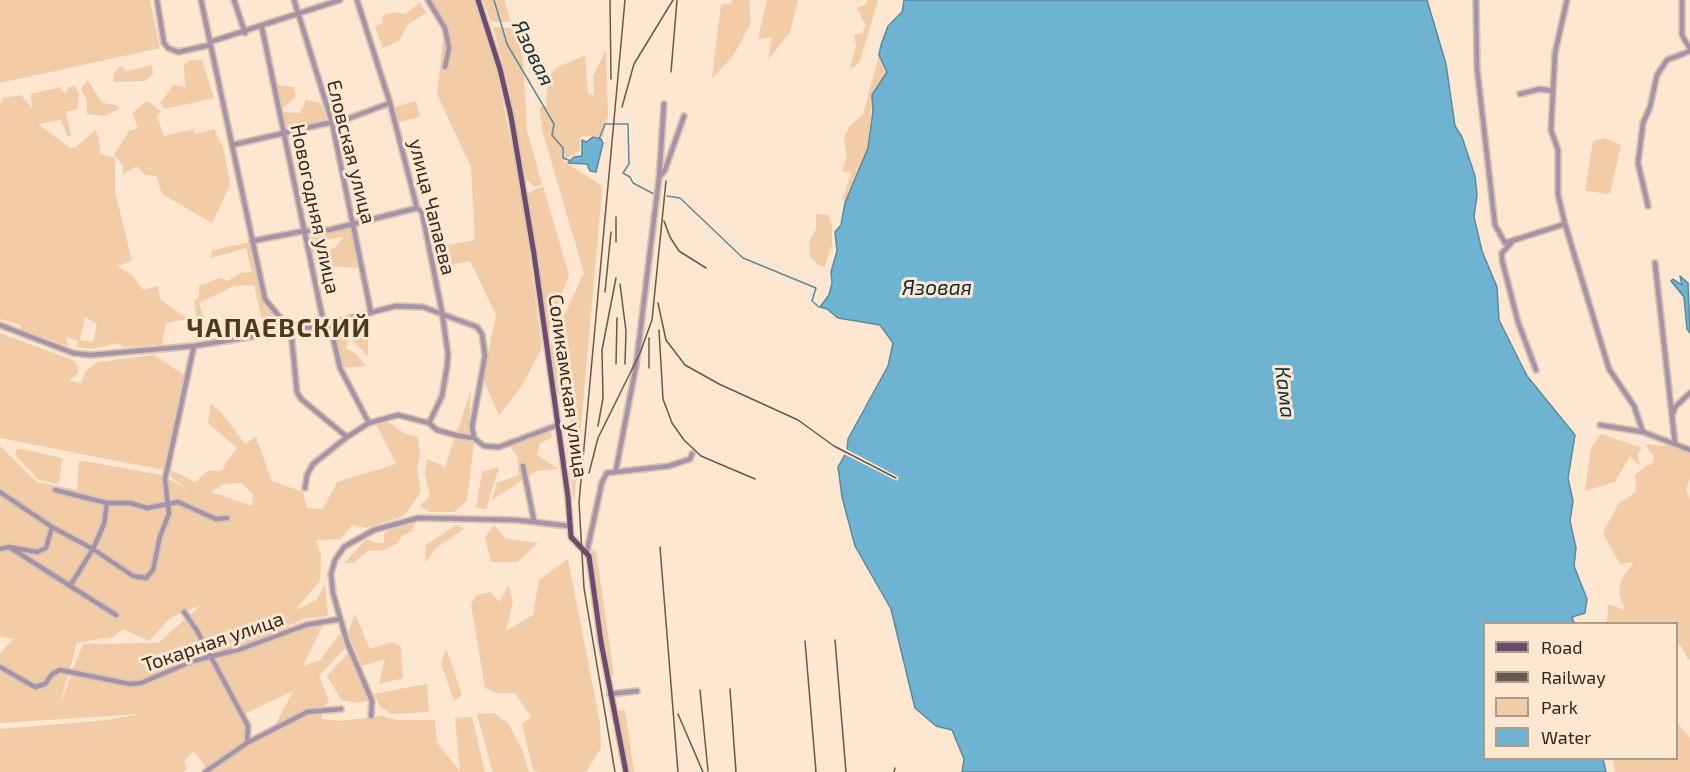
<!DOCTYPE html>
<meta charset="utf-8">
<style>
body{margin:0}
#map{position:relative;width:1690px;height:772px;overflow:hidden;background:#fde7d0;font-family:"Exo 2",sans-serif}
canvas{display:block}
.legend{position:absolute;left:1483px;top:622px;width:195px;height:138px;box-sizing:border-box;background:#fde7d0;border:2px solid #ac9b89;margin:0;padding:8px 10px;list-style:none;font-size:18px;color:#33281e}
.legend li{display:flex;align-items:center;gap:12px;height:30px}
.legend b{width:30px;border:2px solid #ac9b89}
</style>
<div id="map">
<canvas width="1690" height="772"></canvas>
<ul class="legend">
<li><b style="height:8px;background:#6c4b6f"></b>Road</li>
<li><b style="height:8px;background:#66594b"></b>Railway</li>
<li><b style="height:16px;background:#f1cca6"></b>Park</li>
<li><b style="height:16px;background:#6fb3d3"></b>Water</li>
</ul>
</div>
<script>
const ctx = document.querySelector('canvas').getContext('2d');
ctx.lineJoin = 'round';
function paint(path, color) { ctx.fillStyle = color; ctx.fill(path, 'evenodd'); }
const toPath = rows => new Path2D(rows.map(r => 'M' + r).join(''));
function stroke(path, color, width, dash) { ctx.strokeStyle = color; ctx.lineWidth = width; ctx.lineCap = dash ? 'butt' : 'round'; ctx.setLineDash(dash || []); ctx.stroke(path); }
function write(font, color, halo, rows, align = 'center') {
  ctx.font = font + ' "Exo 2",sans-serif'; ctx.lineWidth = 6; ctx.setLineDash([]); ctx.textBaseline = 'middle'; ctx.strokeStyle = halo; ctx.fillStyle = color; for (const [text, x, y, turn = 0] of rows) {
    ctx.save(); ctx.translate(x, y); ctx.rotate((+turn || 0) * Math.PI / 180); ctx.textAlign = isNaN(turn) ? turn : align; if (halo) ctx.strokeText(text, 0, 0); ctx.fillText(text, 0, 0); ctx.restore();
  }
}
paint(toPath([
 [0,0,150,0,160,48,0,83],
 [429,0,475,0,497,73,522,198,542,348,521,387,499,415,483,379,496,315,470,261,442,267,443,246,475,240,471,167,437,94,444,31],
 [483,0,504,0,511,22,491,22],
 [732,0,749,0,751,23,733,56,712,78,721,5,732,3],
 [767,0,798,0,790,32,768,60,772,37,758,39],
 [867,0,878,0,860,61,853,68,850,67,856,47,854,35,862,33,866,26,857,8,865,5],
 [420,2,426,13,408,24,399,41,383,48,375,27,383,22,382,16,394,12,405,14],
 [493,27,514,28,523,58,527,131,542,184,535,187,525,178,509,88],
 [606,50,608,115,603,137,582,136,580,138,580,150,563,161,601,185,602,191,574,503,566,442,571,418,565,395,558,394,550,346,584,273,543,133,539,107,546,107,548,78,556,68,585,55,588,94,594,95,593,76],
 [879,55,887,72,873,92,868,148,845,203,843,199,851,173,842,171,847,158,844,139,850,125,863,115],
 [190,60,202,60,214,98,165,109,160,104,173,85,185,87,184,64],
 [152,65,153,74,145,81,114,82,113,75,120,66,127,71],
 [88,80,102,103,116,105,119,109,104,116,87,114,87,100,81,89],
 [277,85,294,87,296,96,283,108],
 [75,86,79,94,78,109,66,112,71,135,68,137,61,120,38,124,70,148,75,148,95,130,99,137,100,153,115,158,115,192,132,261,117,266,133,276,143,290,158,286,161,300,188,319,166,323,162,345,122,347,120,343,91,349,76,347,79,341,66,337,68,346,21,329,21,325,0,319,0,105,3,98,21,95,32,108,31,94,60,87,66,95,68,87],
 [85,317,97,324,93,342,80,340],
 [306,100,321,103,328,121,286,128,283,112,300,113],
 [147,101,161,111,157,117,164,136,194,129,195,134,214,129,224,150,230,185,212,223,162,194,156,176,145,175,137,166,123,174,123,166,114,155,129,131,138,128,132,113],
 [416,101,420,117,399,122,395,107],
 [302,132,309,165,298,167,290,135],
 [1605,138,1621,145,1610,194,1585,191,1593,141],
 [543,186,569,275,548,332,528,193],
 [816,214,828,215,832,225,832,245,825,266,820,266,810,257,809,242,816,229],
 [352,226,357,268,317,265,315,258,336,247,343,237,317,241,316,254,311,252,311,233],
 [251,242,265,307,284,324,270,331,240,335,239,330,263,324,254,285,234,286,199,303,210,339,200,340,194,301,199,296,199,286,219,278,228,281,240,273,252,272,246,248,211,258,212,250],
 [368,316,368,356,349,337,346,348,356,354,366,366,342,368,334,326],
 [0,333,75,361,79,372,69,381,82,383,85,371,98,362,154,355,184,375,163,470,0,438],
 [471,389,469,434,457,432],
 [211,404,221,412,245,444,256,437,272,481,303,492,307,508,323,509,337,482,396,464,375,422,390,423,404,433,418,437,420,456,417,468,421,492,404,516,367,528,352,525,341,539,316,540,321,555,320,581,295,610,317,600,325,584,328,616,306,618,288,626,290,632,323,625,303,666,320,660,340,634,345,648,319,676,329,701,323,708,322,719,339,721,383,716,396,720,435,720,437,743,460,771,455,718,472,717,485,772,209,772,194,751,184,761,187,769,183,772,0,772,0,729,108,720,140,714,0,723,0,653,13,639,0,636,0,446,37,482,77,490,79,460,162,475,188,490,170,476,171,470,195,482,208,471,221,471,237,448,208,423],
 [242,483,253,494,252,506,211,492,224,484],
 [201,605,158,643,83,644,59,707,77,643,113,637,123,629,149,641,170,618],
 [293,691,274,728,249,738,240,716],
 [551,432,552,438,540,443,537,455,559,469,537,471,492,500,497,483,519,475,517,456,510,446],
 [1601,434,1642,448,1637,455,1640,466,1630,456,1615,482,1585,491,1591,448],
 [455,437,474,442,467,501,454,512,430,512,420,506,430,496,425,474,427,459,445,467],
 [1645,444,1675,447,1690,454,1690,478,1686,489,1690,499,1690,659,1688,660,1682,647,1677,643,1676,624,1607,623,1608,604,1625,610,1619,593,1621,580,1634,562,1620,564,1603,533,1618,504,1636,492,1635,475,1647,465,1651,465,1654,457],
 [17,448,62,458,59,484,39,480,15,455],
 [499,467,486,509,476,508,482,472],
 [415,523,412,531,402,536,398,543,384,550,368,551,353,563,344,563,366,539,376,543,384,543,384,533,394,528],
 [456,525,464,529,436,548,425,563,426,545],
 [494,525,506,539,538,543,517,562,491,562,485,537],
 [591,549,596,551,614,675,610,675],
 [568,559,600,723,601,748,586,772,539,772,533,770,522,724,531,717,515,693,496,693,485,688,471,604,477,595,490,592,499,602,509,585,513,603,506,631,533,615,539,580],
 [355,614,370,649,392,642,401,647,403,678,379,684,385,659,362,666,348,633],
 [446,648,462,695,454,700,441,664],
 [349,652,368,701,356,703,341,700,327,676],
 [427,684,429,712,392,714,380,707,374,694],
 [615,703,618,711,625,710,634,772,630,772],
 [494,713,508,723,523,752,529,772,493,772,477,714],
 [1677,723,1690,738,1690,772,1615,772,1613,759,1676,758]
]), '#f1cca6');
const water = toPath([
 [904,0,1427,0,1446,64,1455,126,1462,137,1475,176,1477,195,1474,217,1482,251,1497,287,1499,320,1527,376,1575,435,1568,478,1573,501,1570,521,1576,548,1574,566,1587,599,1585,613,1572,617,1574,623,1484,624,1484,758,1603,759,1606,772,962,772,964,759,952,730,936,726,915,708,891,609,855,546,842,497,838,467,847,451,848,439,888,366,893,343,880,325,838,318,827,309,820,307,829,295,832,283,831,272,837,251,835,232,841,225,845,203,868,148,873,111,872,95,887,72,879,55,881,45,888,26,902,12,904,0],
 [593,137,601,139,603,143,596,172,590,171,587,164,568,163,574,157,582,156,582,140,586,142,593,137],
 [1680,276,1688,283,1690,333,1687,329,1684,297,1671,281,1673,279,1682,285,1680,276]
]);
paint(water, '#6fb3d3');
stroke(water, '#5d899d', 1.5);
paint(toPath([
 [844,448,899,477,897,481,842,453]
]), '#fde7d0');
stroke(toPath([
 [494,0,507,44,554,124,552,135,563,148,563,158,571,161],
 [599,139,605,124,628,124,629,164,623,173,630,177,633,183,654,194],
 [667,196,680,198,743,258,816,288,812,301,819,307]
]), '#5d899d', 1.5);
const minor = toPath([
 [157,0,164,43,168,48,178,52,210,45],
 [201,0,265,299,291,331,297,392,301,399,347,437],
 [234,0,245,33],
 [294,0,332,122,371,313],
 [357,0,390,103,417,208,422,212,442,312,448,354,447,367,442,396,429,423],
 [428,0,445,28,449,48,445,67],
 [1476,0,1477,68,1495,225,1505,243,1565,224,1609,369,1634,406,1643,432],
 [1682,0,1682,35,1690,49],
 [262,28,324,325,331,329,340,368,369,423],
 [210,42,340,0],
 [1520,94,1540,89,1553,91],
 [232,145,350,118,390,103],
 [661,175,665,170,684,116],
 [1648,206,1638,163,1643,123,1650,107,1657,75,1667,60,1690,51],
 [1565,224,1558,195,1558,150,1551,130,1555,53,1567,0],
 [252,241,304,231,329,230,417,208],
 [1511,243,1502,253,1502,260,1518,322,1536,370],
 [1655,263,1675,443],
 [0,325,73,353,91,355,194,346,324,325,396,306,423,307,477,327,482,334,485,356,472,427,474,438],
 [1673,413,1675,407,1690,393],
 [1600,425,1643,432,1690,450],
 [523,466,534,521],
 [616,470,636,366,659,178,664,104],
 [305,488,307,475,313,464,347,437,369,423,398,415,429,423,437,430,459,436,474,438,484,446,499,447,558,425],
 [55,490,107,503,130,503,147,508,178,502,216,519,227,518],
 [0,492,52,527,93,549,133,576,146,578,153,570,160,536,169,514,165,479,194,346],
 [9,547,116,615],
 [0,549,9,547,37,552,46,548,52,527],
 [587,551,602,482,607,473,669,466,690,459,692,454],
 [70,586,93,549,104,524,107,503],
 [184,612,196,629,248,726,247,743],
 [0,667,35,687,45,684,52,674,60,670,130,684,141,683,193,661,241,649,306,625,340,619],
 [610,694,637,691],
 [371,716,372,701,347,642,333,593,331,574,335,560,344,547,374,530,418,518,516,520,569,526],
 [205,772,247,743,307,712,341,709]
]);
const major = toPath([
 [478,0,500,69,511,116,534,254,568,497,571,537,589,556,601,642,626,772]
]);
stroke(minor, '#d9c5b0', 8);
stroke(major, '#d9c5b0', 8);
stroke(minor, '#a793a7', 4.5);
stroke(major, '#6c4b6f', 5);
stroke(toPath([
 [610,0,611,79],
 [671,72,677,0],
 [622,107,634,64,673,0],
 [616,217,616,242],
 [664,221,670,237,679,251,706,268],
 [620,284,626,331,625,364],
 [605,292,611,232],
 [658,303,666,340,685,365,719,384,798,420,834,446,896,478],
 [659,330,663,399,672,423,684,440,701,456,755,479],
 [649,338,649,368],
 [616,364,617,318],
 [598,426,603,398,602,350,616,278],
 [589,473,598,438,640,353,652,320,666,181],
 [660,547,678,772],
 [835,640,846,772],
 [805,641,816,772],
 [730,689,736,772],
 [700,690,708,771],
 [678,714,703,772],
 [615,772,584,588,579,502,625,0],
 [894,772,895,768]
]), '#66594b', 1.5);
write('20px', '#33281e', '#fde7d0', [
 ["Еловская улица",351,152,76],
 ["улица Чапаева",432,207,76],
 ["Новогодняя улица",315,209,78],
 ["Соликамская улица",568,386,82],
 ["Токарная улица",213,642,-19]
]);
write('italic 21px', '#0f2f3d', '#fde7d0', [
 ["Язовая",533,53,64],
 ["Язовая",937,288],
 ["Кама",1285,392,83]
]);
ctx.letterSpacing = '1.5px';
write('bold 26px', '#4e381f', '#fde7d0', [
 ["ЧАПАЕВСКИЙ",279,328]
]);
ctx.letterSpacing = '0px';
</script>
